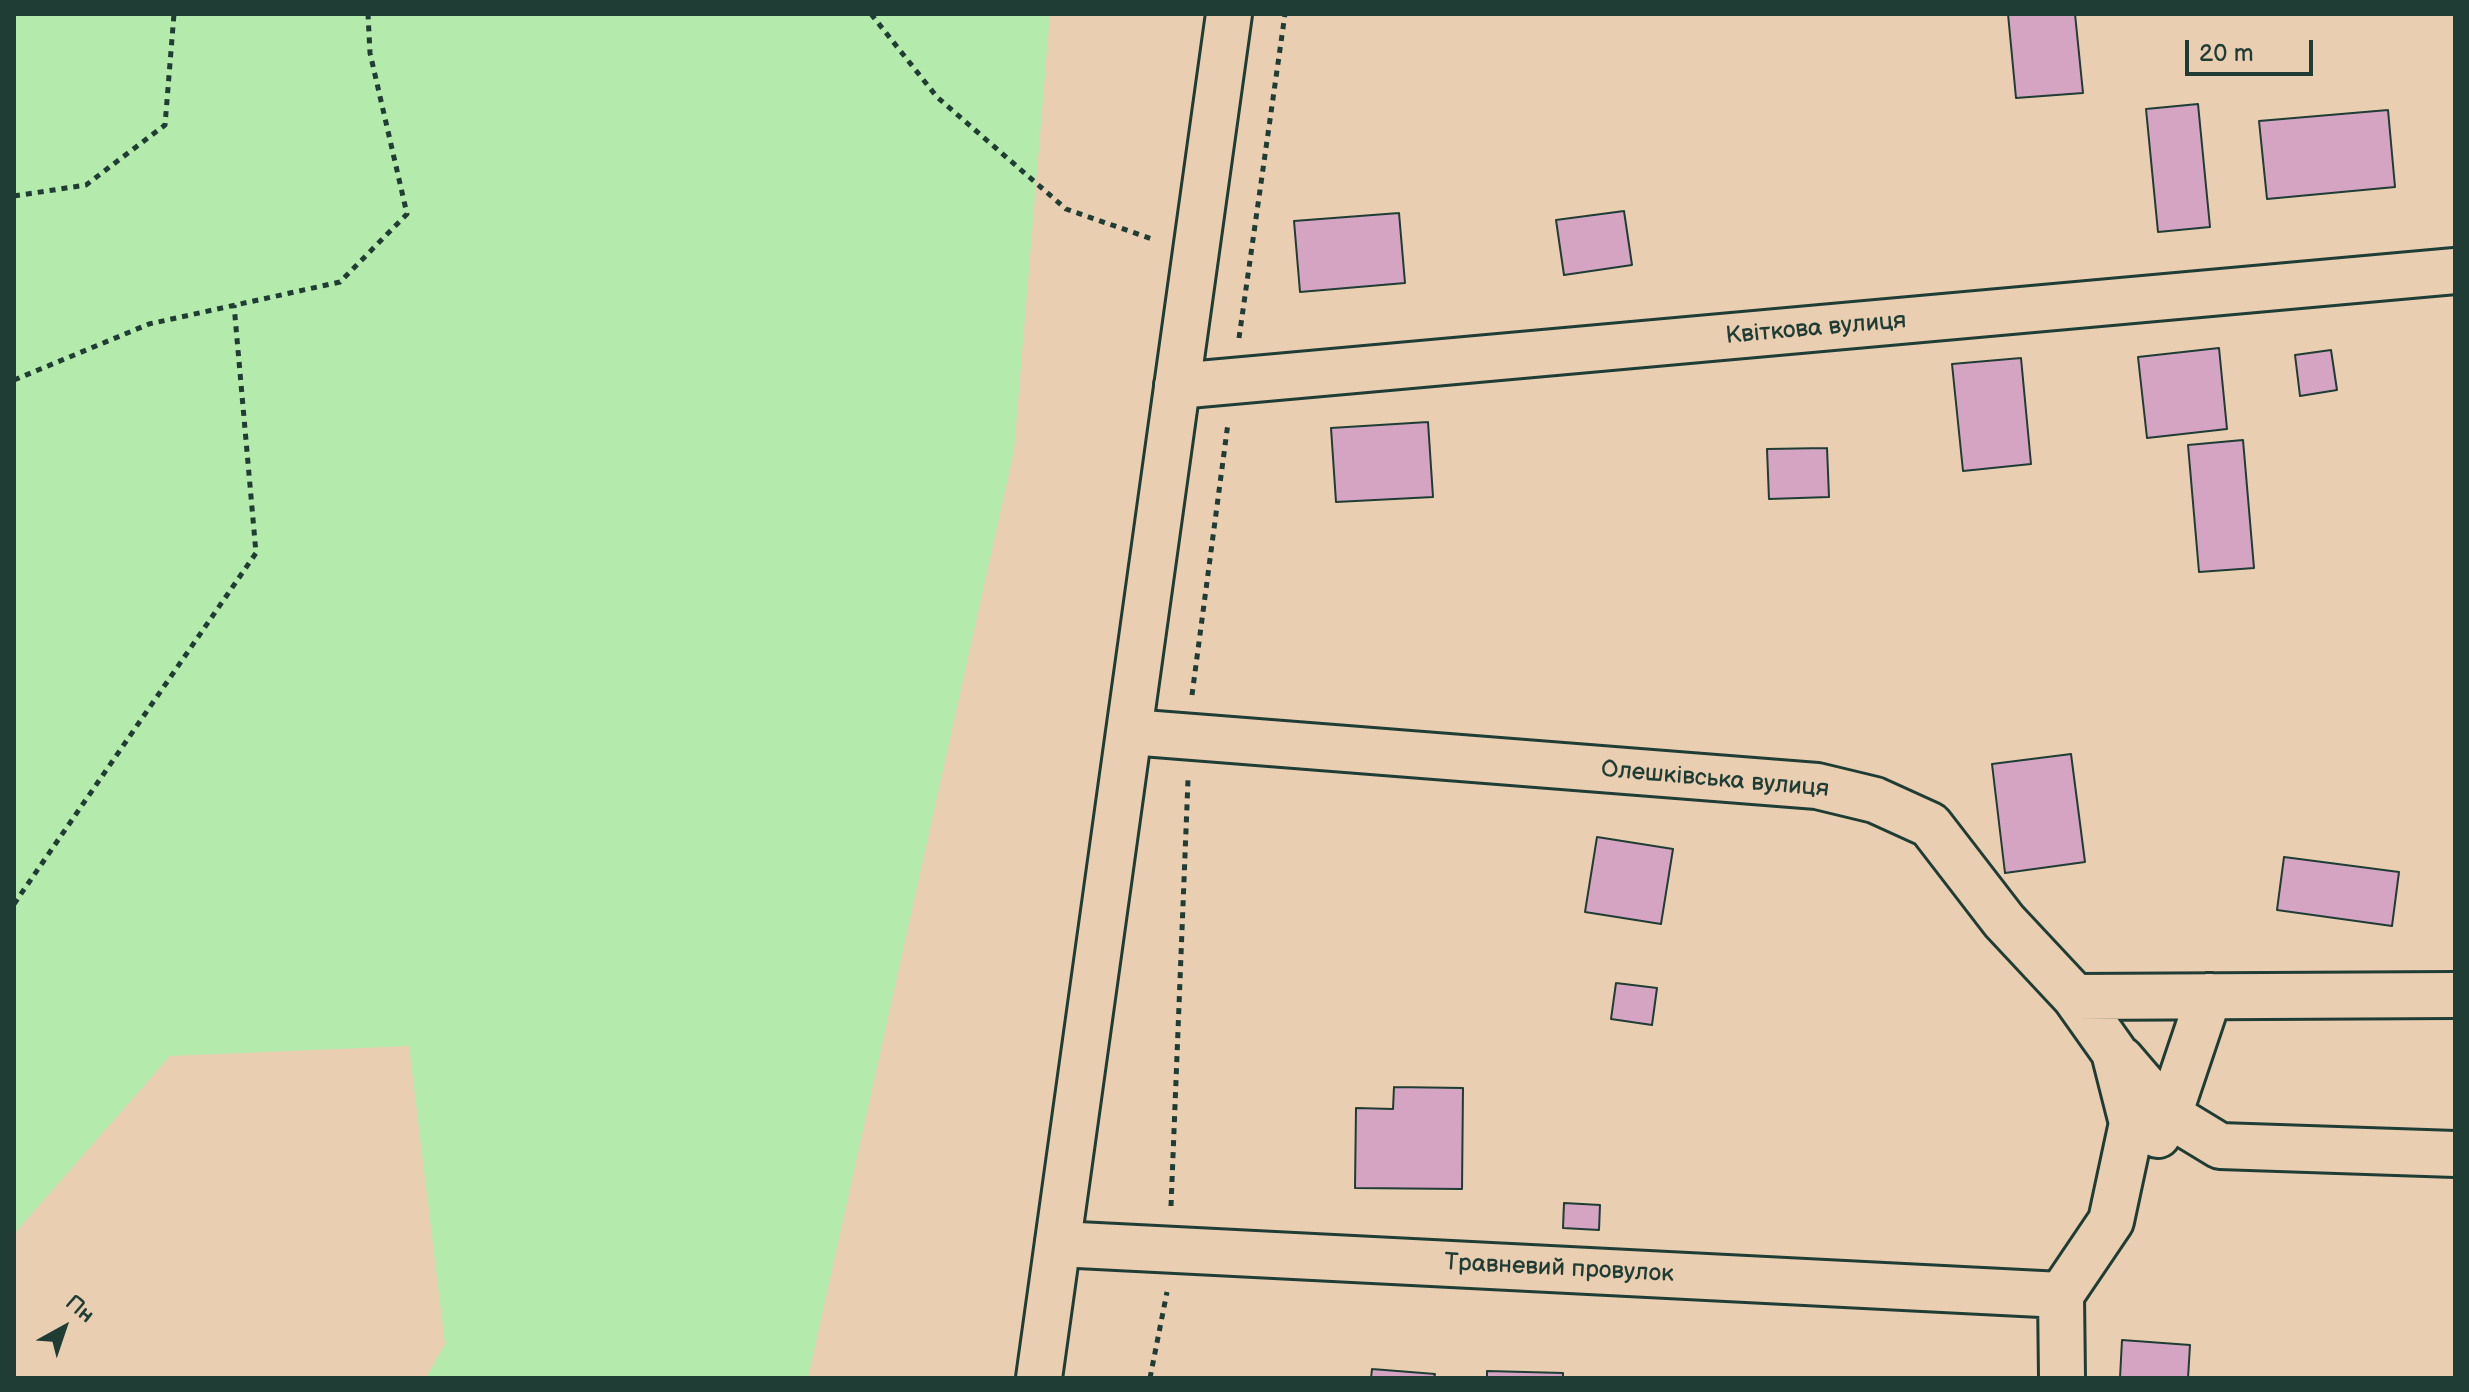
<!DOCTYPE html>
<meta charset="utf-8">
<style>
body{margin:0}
#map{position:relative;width:2469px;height:1392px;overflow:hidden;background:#e9ceb1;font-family:"Balsamiq Sans",sans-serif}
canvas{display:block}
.frame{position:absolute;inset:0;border:16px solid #1f3d34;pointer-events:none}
.north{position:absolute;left:24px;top:1288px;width:80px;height:80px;-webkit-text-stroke:6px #e9ceb1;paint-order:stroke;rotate:40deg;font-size:22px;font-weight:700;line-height:32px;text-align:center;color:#1f3d34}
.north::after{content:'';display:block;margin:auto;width:28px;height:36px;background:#1f3d34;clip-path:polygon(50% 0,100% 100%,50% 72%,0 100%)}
.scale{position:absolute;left:2185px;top:40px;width:128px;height:36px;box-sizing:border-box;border:4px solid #1f3d34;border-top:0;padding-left:10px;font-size:24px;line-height:28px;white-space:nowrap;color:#1f3d34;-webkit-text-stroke:6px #e9ceb1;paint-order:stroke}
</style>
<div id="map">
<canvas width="2469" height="1392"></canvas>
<div class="frame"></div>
<div class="north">Пн</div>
<div class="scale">20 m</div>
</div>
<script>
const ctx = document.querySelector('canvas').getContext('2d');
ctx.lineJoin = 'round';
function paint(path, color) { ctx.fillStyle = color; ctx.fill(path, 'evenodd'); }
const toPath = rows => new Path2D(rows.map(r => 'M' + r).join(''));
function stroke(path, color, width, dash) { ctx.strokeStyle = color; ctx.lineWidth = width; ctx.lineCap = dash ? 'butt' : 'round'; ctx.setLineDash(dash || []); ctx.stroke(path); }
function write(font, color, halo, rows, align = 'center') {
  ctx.font = font + ' "Balsamiq Sans",sans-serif'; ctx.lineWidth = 6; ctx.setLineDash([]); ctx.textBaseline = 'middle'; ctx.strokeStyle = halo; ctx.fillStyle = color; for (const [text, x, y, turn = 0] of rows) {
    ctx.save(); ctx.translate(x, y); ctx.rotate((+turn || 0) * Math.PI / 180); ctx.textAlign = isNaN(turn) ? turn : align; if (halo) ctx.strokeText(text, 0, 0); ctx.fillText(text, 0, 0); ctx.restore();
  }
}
paint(toPath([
 [14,14,1050,14,1014,451,808,1378,426,1378,445,1344,409,1046,170,1056,14,1234]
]), '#b4eaab');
const building = toPath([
 [2008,14,2075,14,2083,93,2016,98,2008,14],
 [2198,104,2210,227,2158,232,2146,109,2198,104],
 [2388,110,2395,187,2267,199,2259,121,2388,110],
 [1624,211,1632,265,1564,275,1556,220,1624,211],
 [1399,213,1405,283,1300,292,1294,221,1399,213],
 [2219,348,2227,429,2147,438,2138,357,2219,348],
 [2331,350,2337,390,2300,396,2295,355,2331,350],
 [2021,358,2031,464,1963,471,1952,364,2021,358],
 [1428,422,1433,497,1336,502,1331,428,1428,422],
 [2243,440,2254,568,2199,572,2188,445,2243,440],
 [1827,448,1829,497,1769,499,1767,449,1827,448],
 [2071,754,2085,862,2005,873,1992,764,2071,754],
 [1597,837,1673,849,1661,924,1585,912,1597,837],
 [2284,857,2399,872,2392,926,2277,910,2284,857],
 [1616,983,1657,988,1652,1025,1611,1019,1616,983],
 [1394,1087,1463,1088,1462,1189,1355,1188,1356,1108,1393,1109,1394,1087],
 [1564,1203,1600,1205,1599,1230,1563,1228,1564,1203],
 [2122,1340,2190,1345,2188,1378,2120,1378,2122,1340],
 [1372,1369,1435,1374,1434,1378,1371,1378,1372,1369],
 [1487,1371,1563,1373,1563,1378,1487,1378,1487,1371]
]);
paint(building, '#d5a4c3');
stroke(building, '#1f3d34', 2);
const minor = toPath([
 [1177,386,2455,271],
 [1130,732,1817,786,1875,800,1930,825,2004,921,2075,997,2455,995],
 [2121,1059,2169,1115,2220,1146,2455,1154],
 [2158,1135,2169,1115,2209,996],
 [1058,1244,2061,1295],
 [2062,1378,2061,1295,2111,1221,2132,1123,2114,1052,2075,997]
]);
const major = toPath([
 [1039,1378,1229,14]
]);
stroke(minor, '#1f3d34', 50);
stroke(major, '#1f3d34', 50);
stroke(toPath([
 [871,14,937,97,1066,209,1155,240],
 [14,196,86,185,165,125,174,14],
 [1239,338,1285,14],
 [14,380,149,324,340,282,407,214,370,53,368,14],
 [1192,695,1228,423],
 [14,904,256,553,234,305],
 [1171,1206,1188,780],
 [1150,1378,1167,1292]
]), '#1f3d34', 5, [6, 6]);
stroke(minor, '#e9ceb1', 44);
stroke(major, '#e9ceb1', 44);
write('24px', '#1f3d34', '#e9ceb1', [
 ["Квіткова вулиця",1816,329,-5],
 ["Олешківська вулиця",1715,780,5],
 ["Травневий провулок",1559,1269,3]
]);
</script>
